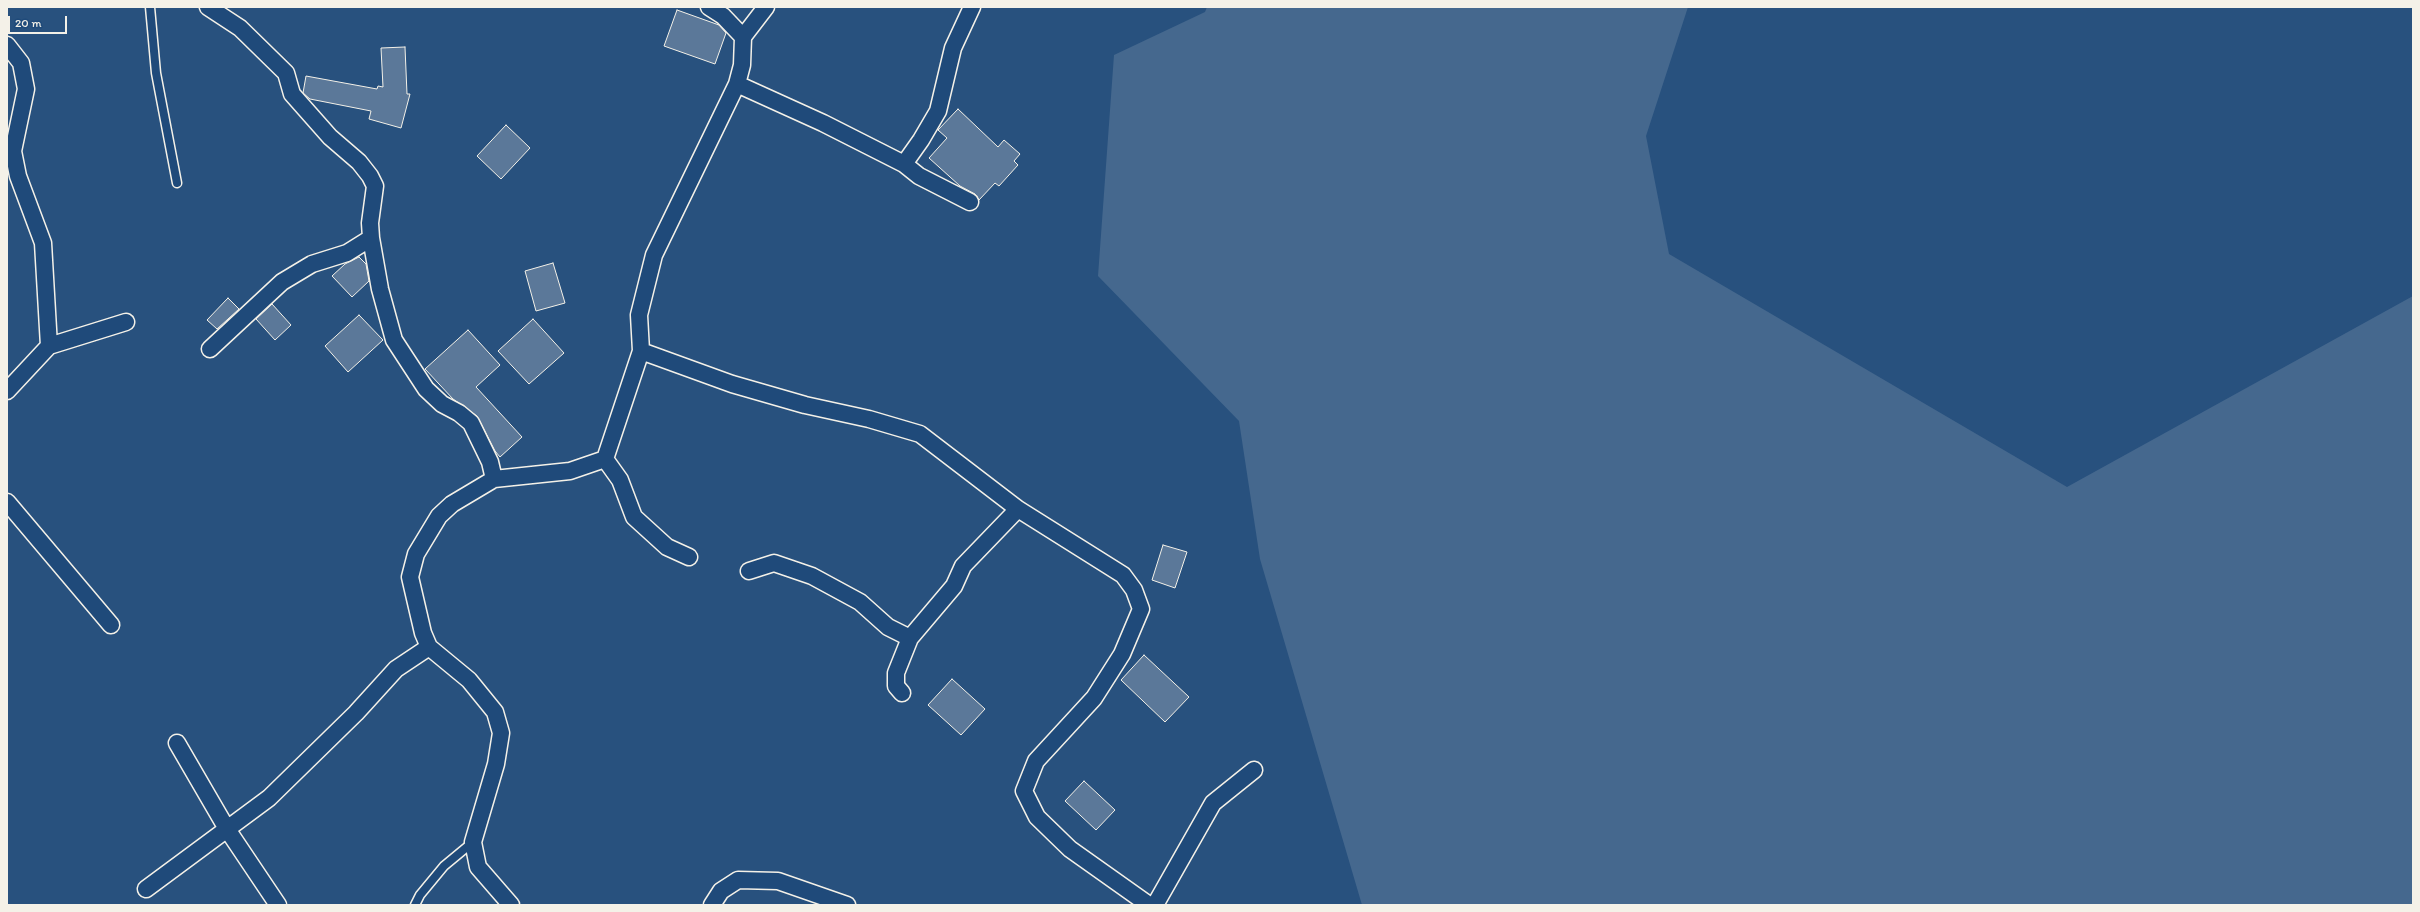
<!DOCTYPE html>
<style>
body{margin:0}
#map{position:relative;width:2420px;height:912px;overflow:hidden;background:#28517e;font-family:Itim,sans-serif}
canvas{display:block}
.frame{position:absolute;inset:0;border:8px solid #f4f1e8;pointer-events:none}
.scale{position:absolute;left:8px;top:16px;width:59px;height:18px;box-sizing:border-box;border:2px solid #f4f1e8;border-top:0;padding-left:5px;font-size:12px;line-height:14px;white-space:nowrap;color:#f4f1e8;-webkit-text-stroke:3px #1f4a7a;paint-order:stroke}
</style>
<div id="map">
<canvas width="2420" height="912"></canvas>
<div class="frame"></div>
<div class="scale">20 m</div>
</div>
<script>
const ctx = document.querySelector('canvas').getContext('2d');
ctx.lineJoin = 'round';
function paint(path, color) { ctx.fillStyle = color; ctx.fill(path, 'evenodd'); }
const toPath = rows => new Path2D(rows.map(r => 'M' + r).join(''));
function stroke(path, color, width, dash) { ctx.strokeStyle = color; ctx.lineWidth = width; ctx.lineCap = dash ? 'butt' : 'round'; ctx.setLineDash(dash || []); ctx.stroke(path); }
paint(toPath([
 [1207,7,1688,7,1646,136,1669,254,2067,487,2413,296,2413,905,1362,905,1260,559,1239,421,1098,276,1114,55,1205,12]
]), '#45688e');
const building = toPath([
 [677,10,719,25,726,33,715,64,664,46,677,10],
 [405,47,407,94,410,94,401,128,369,119,371,111,310,99,303,93,306,76,377,89,378,86,383,87,381,48,405,47],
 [958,109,998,147,1004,140,1020,154,1014,161,1018,165,999,186,995,183,979,200,975,194,960,186,929,158,947,138,938,130,958,109],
 [506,125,530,148,501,179,477,156,506,125],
 [359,257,366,264,369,281,352,297,332,276,345,264,359,257],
 [553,263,565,303,536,311,525,271,553,263],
 [228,298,239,309,217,329,207,320,228,298],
 [272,304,291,325,275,340,256,319,272,304],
 [359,315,383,340,348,372,325,346,359,315],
 [533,319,564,353,529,384,498,351,533,319],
 [468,330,500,365,476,387,522,437,500,457,495,451,477,416,453,399,425,369,468,330],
 [1163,545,1187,552,1175,588,1152,580,1163,545],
 [1144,655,1189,697,1165,722,1121,680,1144,655],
 [952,679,985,709,961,735,928,705,952,679],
 [1084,781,1115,810,1096,830,1065,801,1084,781]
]);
paint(building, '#5b7899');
stroke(building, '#f4f1e8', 1);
const service = toPath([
 [150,7,156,73,177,183],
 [415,905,420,895,444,866,473,842]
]);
const minor = toPath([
 [208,7,240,28,286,73,292,94,330,137,359,162,370,176,375,186,370,223,371,238,380,289,394,340,426,389,442,404,459,413,471,423,490,462,494,479],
 [743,37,766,7],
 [7,45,21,63,26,89,13,151,18,176,43,243,49,346,7,391],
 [737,84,823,123,904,164,919,176,970,202],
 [904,164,921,140,938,111,953,48,972,7],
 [49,346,126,322],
 [210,349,282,282,312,264,347,253,371,238],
 [641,351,732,384,805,405,869,419,920,434,1018,509,1123,575,1134,590,1141,609,1122,654,1094,698,1036,761,1024,791,1037,817,1070,849,1149,905],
 [605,459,620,480,634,517,667,547,689,557],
 [7,502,111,625],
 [749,571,774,563,812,576,860,602,888,627,910,638],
 [902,693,896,686,896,673,910,638,954,586,963,566,1018,509],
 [177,743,227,829,278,905],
 [146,889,269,798,356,713,396,669,429,647],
 [511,905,478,867,473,842,496,764,501,733,495,712,469,680,429,647,423,633,410,577,416,554,439,516,452,504,494,479,570,471,605,459,641,351,639,315,654,255,737,84,742,65,743,37,723,16,709,7],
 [712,905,721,891,738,880,778,881,847,905],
 [1155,905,1213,803,1254,770]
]);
stroke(service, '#f4f1e8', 11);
stroke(minor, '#f4f1e8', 19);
stroke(service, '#1f4a7a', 8);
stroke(minor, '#1f4a7a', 16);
</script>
